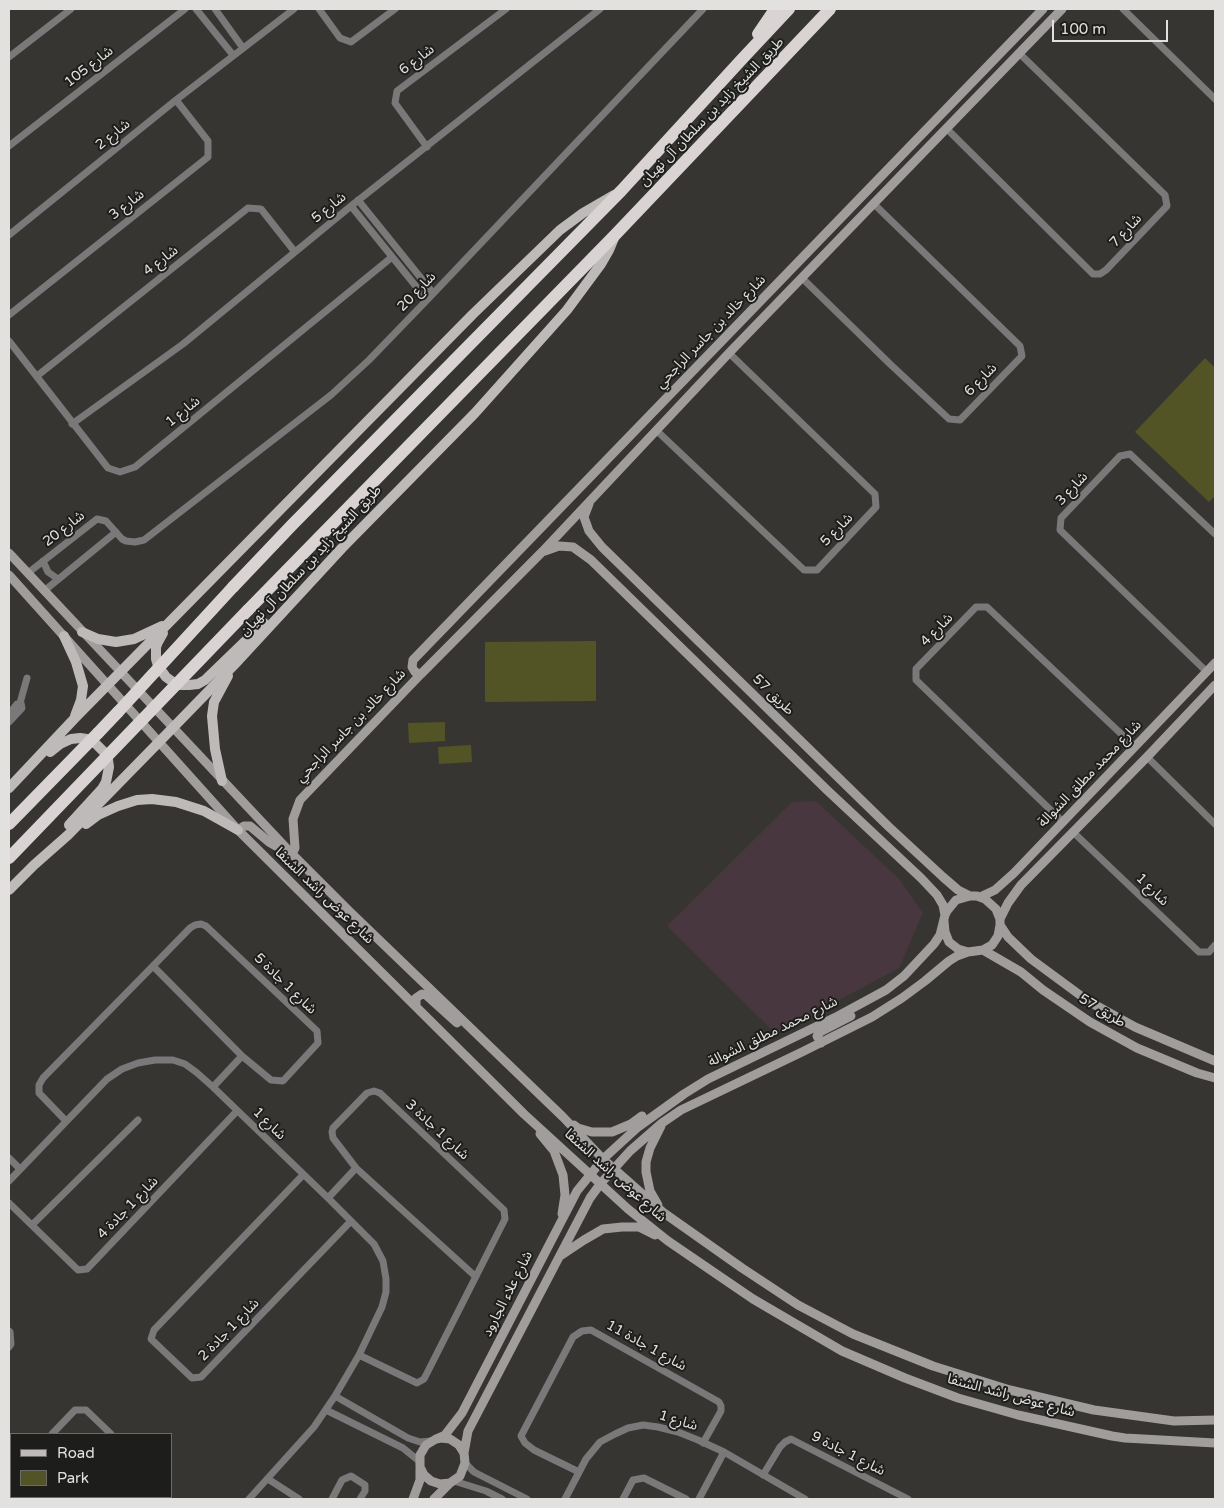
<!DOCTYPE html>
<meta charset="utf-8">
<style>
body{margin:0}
#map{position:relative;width:1224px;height:1508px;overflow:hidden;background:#363532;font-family:"Varela Round",sans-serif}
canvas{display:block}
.frame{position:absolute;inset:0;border:10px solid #e2e1df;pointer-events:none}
.legend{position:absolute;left:10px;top:1433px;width:162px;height:65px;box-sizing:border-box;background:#1d1d1b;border:1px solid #6c6b69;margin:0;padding:6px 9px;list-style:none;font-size:15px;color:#e2e1df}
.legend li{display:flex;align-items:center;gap:10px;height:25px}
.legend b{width:25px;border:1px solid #6c6b69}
.scale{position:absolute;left:1052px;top:20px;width:116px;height:22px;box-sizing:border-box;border:2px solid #e2e1df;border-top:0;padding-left:6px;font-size:15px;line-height:18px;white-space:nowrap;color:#e2e1df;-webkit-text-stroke:4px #1d1d1b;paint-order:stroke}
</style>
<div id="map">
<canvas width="1224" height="1508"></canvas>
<div class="frame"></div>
<ul class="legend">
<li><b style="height:6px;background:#bebaba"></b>Road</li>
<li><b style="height:14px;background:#535425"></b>Park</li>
</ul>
<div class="scale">100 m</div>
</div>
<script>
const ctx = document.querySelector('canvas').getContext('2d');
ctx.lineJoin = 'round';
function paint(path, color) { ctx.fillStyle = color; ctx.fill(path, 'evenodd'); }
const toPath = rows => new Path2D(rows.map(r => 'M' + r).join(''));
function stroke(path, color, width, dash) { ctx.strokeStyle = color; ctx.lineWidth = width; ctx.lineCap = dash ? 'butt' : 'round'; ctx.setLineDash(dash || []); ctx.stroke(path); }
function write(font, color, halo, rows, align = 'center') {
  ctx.font = font + ' "Varela Round","Noto Sans Arabic",sans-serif'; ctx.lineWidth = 4; ctx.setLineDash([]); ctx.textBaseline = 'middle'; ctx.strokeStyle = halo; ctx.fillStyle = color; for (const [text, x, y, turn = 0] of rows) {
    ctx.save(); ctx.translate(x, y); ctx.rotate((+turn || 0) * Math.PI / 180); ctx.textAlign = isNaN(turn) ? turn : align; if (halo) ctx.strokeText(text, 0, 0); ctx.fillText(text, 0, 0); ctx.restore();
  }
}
paint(toPath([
 [816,801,900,880,923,913,899,968,776,1034,667,926,792,802]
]), '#493740');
paint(toPath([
 [1205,358,1215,368,1215,496,1209,502,1135,432],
 [596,641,596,701,485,702,485,642],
 [445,722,445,741,409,743,408,723],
 [471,745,472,762,439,764,438,747]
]), '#535425');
stroke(toPath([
 [196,9,233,55],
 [215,9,243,48],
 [319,9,340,38,351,42,395,9],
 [1123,9,1215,99],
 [9,57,71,9],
 [947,129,1093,274,1100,274,1106,270,1167,206,1165,195,1019,53],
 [9,146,185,9],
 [427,147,395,103,397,91,506,9],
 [358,200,433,293],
 [351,206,427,300],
 [9,235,176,100,294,9],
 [802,278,890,364,949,419,960,420,1022,356,1020,346,874,204],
 [9,315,208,157,208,141,176,100],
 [9,341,108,468,120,472,135,467,392,257],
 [37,376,248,208,261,209,295,252],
 [72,424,183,344,351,206,600,9],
 [656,430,804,570,817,570,876,507,875,494,729,353],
 [43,561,48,572,58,579],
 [28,573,97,519,106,521,122,539,126,541,135,542,144,540,331,395,369,360,427,300,703,9],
 [44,591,116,532],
 [1207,672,1060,530,1061,518,1120,456,1130,454,1215,534],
 [20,703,27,678],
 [9,714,17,704,21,703,22,708,9,722],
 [1147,757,1215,824],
 [1063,822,916,680,916,669,976,607,987,607,1135,747],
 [1073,832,1199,952,1209,952,1215,945],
 [213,1087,242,1056],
 [66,1121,39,1093,39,1085,43,1078,153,966,190,928,195,925,201,924,206,926,317,1031,318,1043,283,1081,271,1080,242,1056,153,966],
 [9,1158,20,1169],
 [303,1175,154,1330,151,1339,192,1378,201,1377,351,1221],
 [9,1181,107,1079,122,1069,138,1063,155,1060,173,1060,185,1064,196,1072,213,1087,328,1198,374,1244,383,1261,386,1279,386,1292,382,1307,359,1355,335,1396,314,1427,249,1499],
 [328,1198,356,1168],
 [9,1203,78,1270,87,1269,237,1111],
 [32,1225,138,1120],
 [9,1331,10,1332,11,1344,9,1347],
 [359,1355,417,1383,424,1379,505,1219,504,1210,380,1093,374,1091,367,1093,333,1128,332,1132,333,1138,356,1168,475,1276],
 [335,1396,408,1438,420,1442,431,1441],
 [326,1410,403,1448,419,1461],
 [52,1434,75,1410,86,1410,111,1434],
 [465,1463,474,1472,527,1499],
 [579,1472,534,1450,525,1443,521,1436,573,1337,582,1331,591,1330,719,1402,721,1406,721,1411,703,1443],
 [763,1475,780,1447,785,1442,791,1439,908,1499],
 [9,1478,11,1476],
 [268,1479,299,1499],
 [454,1481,486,1491,502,1499],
 [131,1497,134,1499],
 [84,1499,86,1497],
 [332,1499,342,1480,351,1476,365,1485,365,1491,360,1499],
 [565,1499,586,1459,600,1442,615,1434,628,1428,643,1425,658,1427,678,1432,698,1440,724,1452,805,1499],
 [623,1499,633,1480,644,1478,686,1499],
 [699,1499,724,1452]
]), '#7a7878', 7);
stroke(toPath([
 [1043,9,413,660,412,667,415,672,421,674,542,552,729,353,1062,9],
 [589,504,584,517,589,531,602,547,889,827,943,877,958,890,970,896],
 [545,551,559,546,573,547,591,560,827,790,921,878,937,895,943,905,945,915],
 [9,553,292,854,349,911,563,1117,603,1159,664,1213,742,1268,798,1305,853,1334,933,1366,1010,1390,1094,1410,1174,1421,1215,1420],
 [9,575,238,830,524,1114,628,1209,668,1241,753,1299,842,1351,905,1378,958,1398,1018,1415,1112,1436,1125,1438,1215,1443],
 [238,830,244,826,250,826,269,842,276,846,284,846],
 [292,854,295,848,293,819,300,800,421,674],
 [980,897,995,890,1014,873,1215,663],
 [1000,919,1008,903,1021,885,1147,757,1215,685],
 [1000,925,1008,937,1031,959,1088,1001,1135,1027,1215,1061],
 [983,950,1021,972,1043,990,1090,1022,1137,1048,1197,1073,1215,1078],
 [416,1005,416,998,422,994,426,995,457,1023],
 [821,1043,817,1036,820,1032,851,1016],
 [574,1125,578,1128,592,1132,612,1132,631,1124,642,1116],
 [540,1134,554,1151,563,1175,565,1195,562,1214],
 [658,1205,650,1191,646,1172,646,1162,650,1148,661,1126],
 [560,1256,584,1240,603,1229,622,1227,639,1227,655,1235],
 [436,1439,445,1435,462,1413,577,1191,603,1159,638,1127,684,1094,708,1079,838,1016,886,990,904,976,934,944,940,935,945,915,947,911,956,900,970,896,977,896,985,899,996,909,1000,919,1000,925,998,936,992,945,983,950,968,952,958,949,949,942,945,932,944,921],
 [464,1453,468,1431,590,1198,601,1183,630,1151,662,1123,681,1110,802,1052,872,1017,902,998,925,981,949,961,957,956,968,952],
 [413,1499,420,1480,420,1469],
 [434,1499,450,1483,460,1476,465,1463,464,1453,459,1445,450,1439,441,1438,436,1439,426,1445,420,1455,420,1467,424,1475,431,1481,440,1484,450,1483]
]), '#a19d9d', 9);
stroke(toPath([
 [82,632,98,639,116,642,134,639,162,626],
 [163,633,158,642,156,647,156,659,158,666,166,677,173,682,181,685,189,685,198,684,205,680,264,623],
 [64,636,76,662,83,686,81,700,75,716],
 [50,752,60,744,71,739,80,738,87,739,96,744,104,752,108,760,109,767,106,782,102,789,69,825],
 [222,781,215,749,212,716,214,702,228,676],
 [9,788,74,719,473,314,560,230,583,213,614,195],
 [86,824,98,815,118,806,137,800,152,799,176,802,204,811,238,830],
 [9,890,34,865,68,835,159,742,234,665,342,548,475,413,567,310,601,264,609,250,614,238]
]), '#bebaba', 10);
stroke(toPath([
 [758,34,775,9],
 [233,587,292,525,621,191,743,58,789,9],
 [248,610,615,235,830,9],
 [98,733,118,712]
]), '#d9d4d3', 12);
stroke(toPath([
 [118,712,233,587],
 [9,824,98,733],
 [9,858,248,610]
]), '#d9d4d3', 12);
write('14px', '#e2e1df', '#1d1d1b', [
 ["شارع 6",417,60,-37],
 ["شارع 105",89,67,-38],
 ["طريق الشيخ زايد بن سلطان آل نهيان",712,112,-46],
 ["شارع 2",113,135,-39],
 ["شارع 3",127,205,-38],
 ["شارع 5",329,208,-39],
 ["شارع 7",1126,231,-47],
 ["شارع 4",161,261,-38],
 ["شارع 20",417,292,-46],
 ["شارع خالد بن جاسر الراجحي",711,332,-46],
 ["شارع 6",981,380,-46],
 ["شارع 1",183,412,-39],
 ["شارع 3",1072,489,-47],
 ["شارع 20",64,529,-38],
 ["شارع 5",837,530,-46],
 ["طريق الشيخ زايد بن سلطان آل نهيان",311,561,-47],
 ["شارع 4",937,630,-46],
 ["طريق 57",773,695,44],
 ["شارع خالد بن جاسر الراجحي",351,726,-46],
 ["شارع محمد مطلق الشوالة",1090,774,-46],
 ["شارع 1",1152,890,44],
 ["شارع عوض راشد الشنفا",324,896,44],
 ["شارع 1 جادة 5",285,984,44],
 ["طريق 57",1102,1011,31],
 ["شارع محمد مطلق الشوالة",773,1032,-26],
 ["شارع 1",269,1124,44],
 ["شارع 1 جادة 3",437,1130,43],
 ["شارع عوض راشد الشنفا",615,1176,42],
 ["شارع 1 جادة 4",128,1208,-46],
 ["شارع علاء الجارود",508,1294,-63],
 ["شارع 1 جادة 2",229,1330,-46],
 ["شارع 1 جادة 11",646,1346,29],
 ["شارع عوض راشد الشنفا",1011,1396,15],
 ["شارع 1",678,1421,17],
 ["شارع 1 جادة 9",848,1454,27]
]);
</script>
